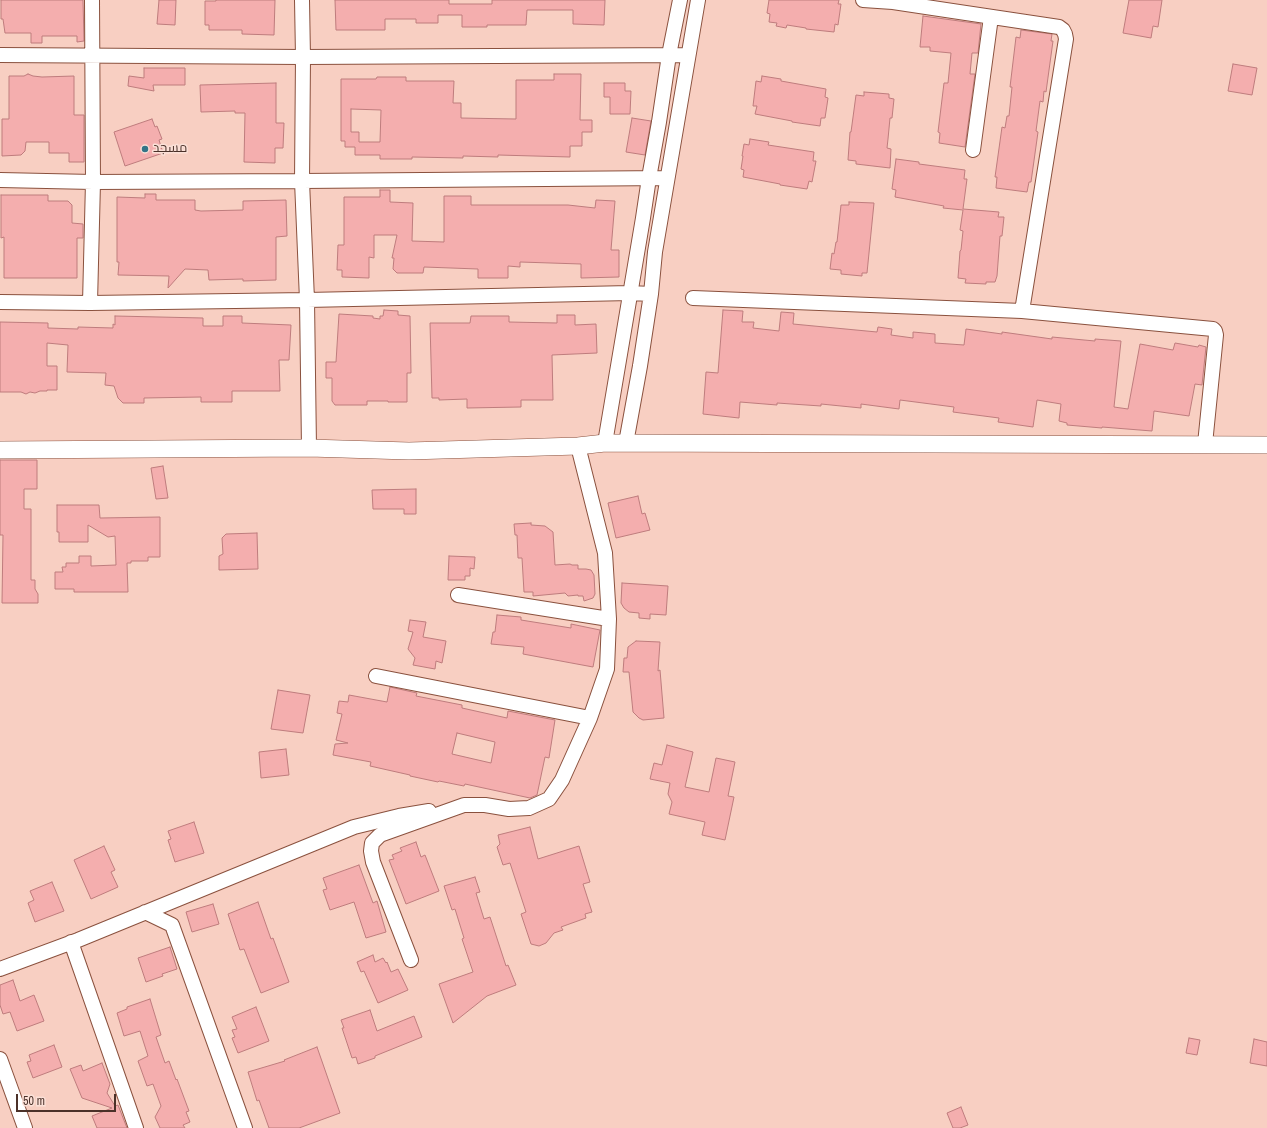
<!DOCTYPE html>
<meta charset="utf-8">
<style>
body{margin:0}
#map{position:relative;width:1267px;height:1128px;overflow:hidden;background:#f8cfc2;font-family:"Archivo Narrow",sans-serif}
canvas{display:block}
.scale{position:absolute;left:16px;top:1094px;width:100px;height:18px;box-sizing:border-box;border:2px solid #4b3129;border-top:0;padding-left:5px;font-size:12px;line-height:14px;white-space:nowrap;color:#4b3129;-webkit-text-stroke:3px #fbe0d7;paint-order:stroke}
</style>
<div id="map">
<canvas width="1267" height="1128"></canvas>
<div class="scale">50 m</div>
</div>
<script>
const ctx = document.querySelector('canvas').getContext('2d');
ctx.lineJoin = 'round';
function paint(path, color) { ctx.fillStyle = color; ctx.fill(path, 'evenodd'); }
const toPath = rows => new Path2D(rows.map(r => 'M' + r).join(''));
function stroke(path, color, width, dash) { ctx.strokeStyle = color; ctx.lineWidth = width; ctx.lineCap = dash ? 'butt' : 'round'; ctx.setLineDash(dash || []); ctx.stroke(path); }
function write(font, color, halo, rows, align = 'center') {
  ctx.font = font + ' "Archivo Narrow",Cairo,sans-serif'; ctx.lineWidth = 3; ctx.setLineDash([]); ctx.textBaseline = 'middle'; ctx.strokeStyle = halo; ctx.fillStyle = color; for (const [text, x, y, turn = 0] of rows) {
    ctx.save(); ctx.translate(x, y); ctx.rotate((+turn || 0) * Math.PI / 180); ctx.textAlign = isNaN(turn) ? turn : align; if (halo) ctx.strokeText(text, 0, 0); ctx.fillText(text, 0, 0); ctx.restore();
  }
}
const building = toPath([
 [1,0,83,0,84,41,77,42,77,36,42,36,42,43,31,43,31,33,5,33,3,19,1,19,1,0],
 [159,0,176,0,175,25,157,24,159,0],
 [216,0,275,0,274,35,242,34,242,30,209,30,209,25,205,25,205,1,216,1,216,0],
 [335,0,449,0,449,4,492,4,492,0,605,0,604,25,573,24,573,10,527,10,526,25,487,25,487,27,462,27,462,15,438,15,438,23,416,23,416,19,385,19,385,30,336,30,335,0],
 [769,0,839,0,838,4,841,4,838,25,835,24,834,32,806,29,806,28,787,25,786,28,776,26,777,23,769,22,770,14,767,13,769,0],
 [1129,0,1162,0,1158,27,1153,26,1151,38,1123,33,1129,0],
 [923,16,981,24,978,53,972,53,970,74,975,74,965,147,939,143,940,133,938,132,944,83,948,83,951,53,930,51,930,47,920,47,923,16],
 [1021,30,1052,34,1051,41,1053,41,1046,92,1044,91,1043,102,1040,101,1036,131,1038,132,1031,182,1029,182,1027,192,996,188,997,177,995,177,1002,127,1005,128,1007,116,1009,116,1012,87,1010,87,1016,37,1020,38,1021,30],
 [1233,64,1257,68,1252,95,1228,91,1233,64],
 [144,68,185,68,185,85,153,85,154,91,128,86,129,76,144,78,144,68],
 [28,74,33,76,42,77,74,76,74,115,84,115,84,162,69,162,69,153,49,153,49,142,26,142,25,151,21,155,2,156,2,119,9,119,9,76,24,76,28,74],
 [554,74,581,74,580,120,592,120,592,132,582,132,582,146,570,146,570,157,498,155,498,157,463,156,463,158,412,157,412,159,380,159,380,155,355,155,355,147,345,147,345,141,341,141,341,79,376,79,377,77,406,77,406,81,454,81,453,103,461,103,461,118,516,119,516,80,554,80,554,74],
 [351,109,381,110,380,142,359,142,359,132,351,132,351,109],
 [762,76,781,79,781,81,826,89,825,97,828,98,827,105,825,118,821,118,820,126,792,122,792,121,755,114,757,106,753,106,756,81,761,82,762,76],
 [276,83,276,123,284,123,283,148,275,148,275,163,244,162,245,113,235,113,235,111,201,112,200,85,276,83],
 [604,83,625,83,625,91,631,91,630,114,610,114,610,97,604,97,604,83],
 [864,92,889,94,889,98,894,99,892,118,890,118,888,139,887,148,891,149,890,168,856,164,856,161,848,160,850,132,851,132,856,95,864,96,864,92],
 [632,118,651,121,645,155,626,152,632,118],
 [152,119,155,127,157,126,162,139,159,140,163,153,125,166,114,132,152,119],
 [750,139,769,142,768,145,814,152,813,161,816,161,812,182,809,181,807,189,780,185,780,184,743,177,744,170,741,169,743,156,742,156,744,144,749,145,750,139],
 [896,159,919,162,919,164,965,170,964,179,967,179,963,209,999,212,998,217,1004,217,1002,236,1000,236,997,276,995,282,986,282,986,284,965,283,966,279,958,278,960,251,961,250,963,231,960,230,963,210,943,208,944,206,895,197,896,190,892,189,896,159],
 [380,190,390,190,390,202,413,203,412,241,444,242,444,196,471,196,471,205,568,205,595,208,596,200,615,201,611,250,619,250,619,277,581,278,581,264,520,262,520,267,508,266,508,278,478,278,478,269,424,267,423,273,397,273,393,269,394,258,392,258,397,235,374,235,374,258,369,257,369,278,342,277,342,270,337,270,338,245,344,245,344,197,380,197,380,190],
 [145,194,156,194,156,200,195,200,195,210,201,211,243,210,243,201,286,200,287,236,276,237,276,280,243,281,243,279,209,280,208,270,185,269,168,288,169,276,118,275,119,262,117,262,117,197,145,198,145,194],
 [1,195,48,195,48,201,68,201,72,205,72,223,83,224,83,238,77,238,77,278,4,278,4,237,1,238,1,195],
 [849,202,874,203,867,273,862,273,862,276,841,274,841,270,830,269,832,253,834,254,836,242,837,242,841,205,849,205,849,202],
 [384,310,398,311,398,315,410,316,411,373,407,373,407,402,388,402,388,401,367,401,367,405,335,405,332,401,332,378,326,378,326,362,336,362,339,314,373,316,373,318,380,319,380,316,383,316,384,310],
 [723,310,743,311,742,322,754,322,753,328,779,331,781,312,794,313,793,324,877,332,878,327,892,329,891,335,913,338,913,332,935,334,935,343,964,345,966,329,1002,334,1002,332,1052,339,1052,337,1095,341,1095,339,1121,341,1114,407,1128,409,1140,344,1173,350,1175,343,1198,347,1199,345,1206,347,1202,385,1195,384,1189,416,1154,411,1152,431,1102,427,1102,428,1067,425,1067,423,1059,421,1061,404,1037,400,1033,427,998,422,999,418,953,412,954,407,900,400,899,409,861,404,861,408,821,404,821,406,777,403,777,405,740,402,739,418,703,414,706,372,718,373,723,310],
 [557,315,575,315,575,325,596,324,597,353,552,355,553,400,521,400,521,407,467,408,467,399,439,400,439,398,432,398,430,323,470,323,471,316,509,316,509,322,557,323,557,315],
 [115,316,203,318,203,326,223,326,223,316,242,316,242,323,291,325,289,360,279,360,280,391,232,391,232,402,201,402,201,397,144,398,144,403,123,403,118,398,114,386,105,385,106,373,67,372,68,345,47,343,47,366,57,366,57,390,47,390,47,391,40,391,35,393,30,392,26,394,21,392,0,392,0,322,48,323,48,328,78,329,78,327,113,328,113,324,115,325,115,316],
 [0,460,37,460,37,489,24,489,24,509,31,509,31,580,35,580,35,589,38,594,38,603,2,603,3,535,0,535,0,460],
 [163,466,168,498,156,499,151,468,163,466],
 [416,489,416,514,404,514,404,509,373,509,372,490,416,489],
 [638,496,642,514,645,513,650,530,616,538,608,503,638,496],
 [57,505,99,505,100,518,160,517,160,557,148,557,148,561,131,561,131,563,127,563,128,592,74,592,74,589,55,589,55,572,63,572,62,567,66,567,66,563,79,563,79,556,91,556,91,566,116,565,115,536,108,537,88,525,88,542,59,542,59,532,57,532,57,505],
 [531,523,531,525,545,526,553,532,555,565,570,564,572,565,578,565,578,569,586,569,591,570,594,575,595,594,593,598,584,601,583,596,578,596,578,595,568,596,565,593,533,596,533,592,524,592,522,558,518,558,517,535,515,535,514,524,531,523],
 [257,533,258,569,219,570,219,556,223,554,222,538,226,534,257,533],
 [449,556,475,557,474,569,470,568,470,576,465,576,465,580,448,580,449,556],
 [622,583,668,586,666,615,650,614,650,619,639,618,639,613,629,612,624,608,621,603,622,583],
 [497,615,521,617,521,620,571,628,571,624,600,630,593,667,523,654,524,647,491,644,493,632,495,632,497,615],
 [410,620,426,622,423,637,446,641,442,663,436,661,435,669,413,665,415,658,408,649,413,632,408,631,410,620],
 [636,641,660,642,658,671,660,670,664,718,643,720,639,718,633,712,629,672,623,672,624,658,627,658,628,647,636,641],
 [390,687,417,693,416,696,462,705,462,708,507,718,508,711,555,720,549,758,545,757,537,795,530,798,465,784,464,786,439,781,438,782,410,776,410,775,370,766,371,762,333,755,335,744,348,743,336,740,342,714,337,713,339,701,348,702,349,695,387,702,390,687],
 [457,733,495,742,491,763,452,754,457,733],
 [278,690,310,695,303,733,271,729,278,690],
 [667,745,693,752,685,787,709,792,716,758,735,762,728,796,734,797,725,840,702,835,705,822,669,814,672,802,668,794,670,783,650,779,654,763,662,765,667,745],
 [286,749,289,775,261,778,259,752,286,749],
 [194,822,204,853,175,862,168,840,171,839,168,831,194,822],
 [530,827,538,859,579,846,590,882,583,884,592,912,585,914,586,918,561,927,563,930,554,933,546,943,539,946,531,944,521,914,526,912,510,863,503,865,497,847,500,844,498,835,530,827],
 [416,842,421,857,425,855,439,891,406,904,389,860,394,859,392,855,402,851,400,848,416,842],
 [104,846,115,870,111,872,118,887,91,899,74,860,104,846],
 [359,865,373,903,377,901,386,932,366,938,354,902,330,910,323,890,327,889,323,878,359,865],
 [475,877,480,892,476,893,484,919,490,917,506,966,508,965,516,985,487,996,453,1023,439,984,473,972,462,939,464,938,455,909,452,910,444,886,475,877],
 [52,882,64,911,35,922,28,903,34,900,30,891,52,882],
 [258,902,271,939,273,938,289,982,261,993,244,949,240,950,228,914,258,902],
 [213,904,219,924,192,932,186,912,213,904],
 [170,947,177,969,162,974,163,976,146,982,138,958,170,947],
 [373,955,375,962,383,958,386,963,387,962,391,972,398,969,408,990,378,1003,364,971,361,972,357,962,373,955],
 [13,980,20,1001,34,995,44,1021,17,1031,10,1012,3,1014,0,1005,0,985,13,980],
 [150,999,161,1035,156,1037,165,1063,169,1061,176,1080,177,1079,189,1111,186,1112,190,1122,183,1125,185,1128,160,1128,155,1117,161,1106,153,1084,147,1086,138,1061,148,1056,140,1031,124,1036,117,1013,127,1009,127,1007,150,999],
 [256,1007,269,1041,238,1053,232,1038,235,1037,232,1030,237,1029,232,1017,256,1007],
 [370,1010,377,1031,414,1016,422,1037,375,1056,375,1058,358,1064,356,1057,352,1058,342,1028,344,1028,341,1020,370,1010],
 [1189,1038,1200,1040,1197,1055,1186,1053,1189,1038],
 [1254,1039,1267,1042,1267,1066,1250,1063,1254,1039],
 [54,1045,62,1067,33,1078,27,1062,31,1061,29,1055,54,1045],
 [317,1047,340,1113,299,1128,269,1128,259,1100,257,1101,248,1072,285,1061,284,1060,317,1047],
 [102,1063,110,1084,107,1093,115,1106,118,1105,127,1128,97,1128,92,1116,112,1108,82,1098,70,1069,81,1065,83,1071,102,1063],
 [961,1107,968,1125,960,1128,953,1128,947,1113,961,1107]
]);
paint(building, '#f4aeae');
stroke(building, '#be7c7d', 1);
const minor = toPath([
 [302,0,303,57,302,181,307,300,309,448],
 [863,0,893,2,1059,27,1063,30,1065,34,1066,39,1022,311],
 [0,55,303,57,688,55],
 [973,150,991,17],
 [0,180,93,182,302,181,667,178],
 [693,298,1022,311,1213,329,1215,331,1216,335,1205,444],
 [0,302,90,303,307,300,630,293,651,294],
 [90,303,93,182,92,0],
 [605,443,643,218,649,178,659,122,669,55,680,0],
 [626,443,640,366,651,294,655,252,698,0],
 [458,595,609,619],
 [376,676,590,718],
 [145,912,172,925,245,1128],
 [71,942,136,1128],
 [411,960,373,862,371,851,372,843,380,835,464,805,485,805,509,809,529,808,549,799,562,780,590,718,607,669,609,619,605,553,578,446],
 [0,969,78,940,354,827,399,816,429,811],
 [0,1059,25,1128]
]);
const tertiary = toPath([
 [0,450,309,448,409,451,578,446,605,443,1267,445]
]);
stroke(minor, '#8a513e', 16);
stroke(tertiary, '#8a513e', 18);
stroke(minor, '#fff', 14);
stroke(tertiary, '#fff', 17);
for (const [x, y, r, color] of [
 [145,149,4,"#337487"]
]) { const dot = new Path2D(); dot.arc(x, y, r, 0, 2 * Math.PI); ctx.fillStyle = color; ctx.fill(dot); stroke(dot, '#fbe0d7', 1.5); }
write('13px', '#4b3129', '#fbe0d7', [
 ["مسجد",153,149]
], 'left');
</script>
